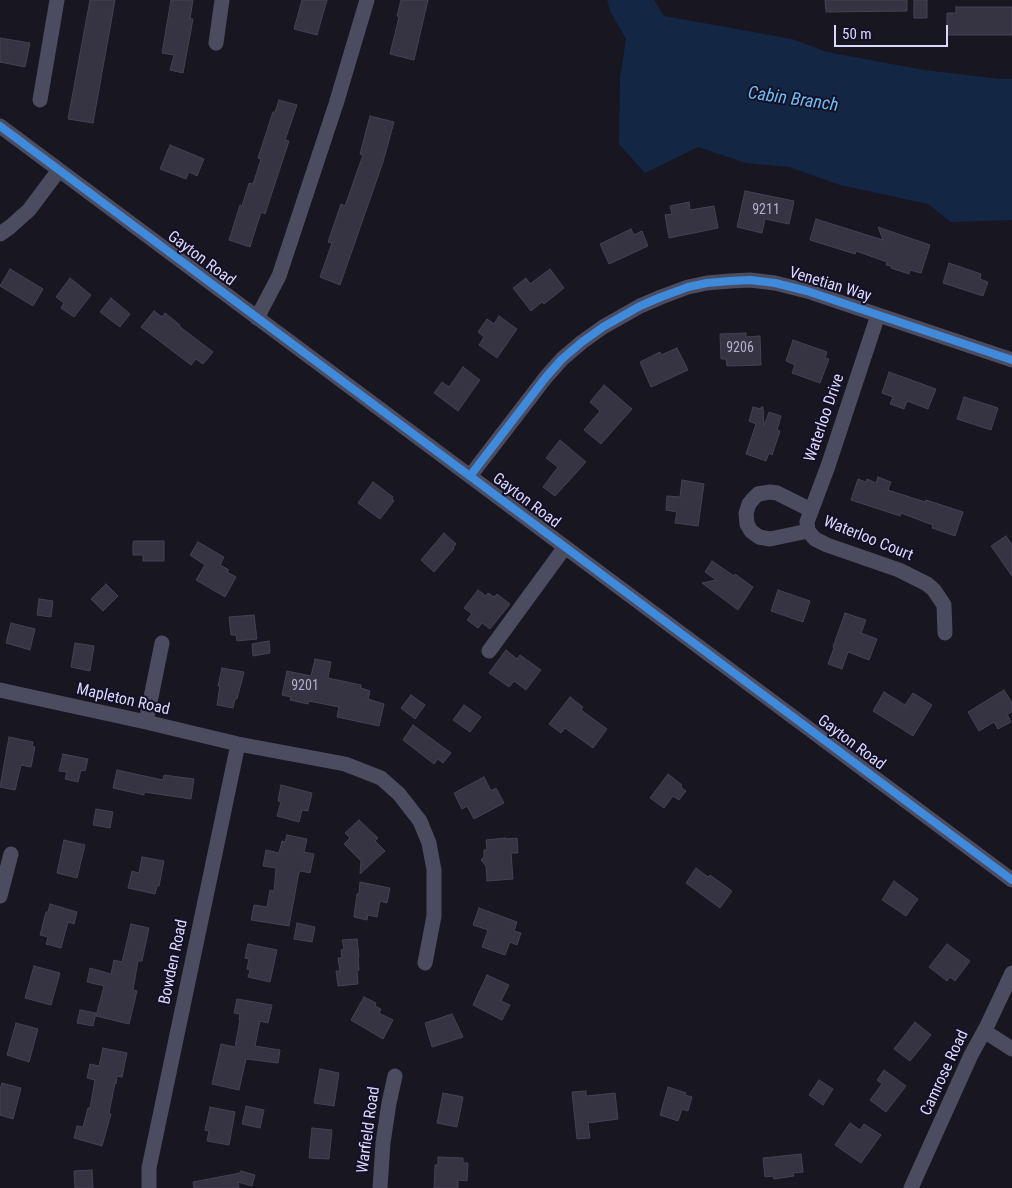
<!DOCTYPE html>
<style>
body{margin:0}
#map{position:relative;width:1012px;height:1188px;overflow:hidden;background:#181621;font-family:"Roboto Condensed",sans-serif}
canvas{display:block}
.scale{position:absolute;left:834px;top:25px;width:114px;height:22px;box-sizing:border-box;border:2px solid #dbd8fd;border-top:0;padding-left:6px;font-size:15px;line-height:18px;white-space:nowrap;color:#dbd8fd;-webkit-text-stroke:4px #141126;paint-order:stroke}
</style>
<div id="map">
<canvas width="1012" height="1188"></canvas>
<div class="scale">50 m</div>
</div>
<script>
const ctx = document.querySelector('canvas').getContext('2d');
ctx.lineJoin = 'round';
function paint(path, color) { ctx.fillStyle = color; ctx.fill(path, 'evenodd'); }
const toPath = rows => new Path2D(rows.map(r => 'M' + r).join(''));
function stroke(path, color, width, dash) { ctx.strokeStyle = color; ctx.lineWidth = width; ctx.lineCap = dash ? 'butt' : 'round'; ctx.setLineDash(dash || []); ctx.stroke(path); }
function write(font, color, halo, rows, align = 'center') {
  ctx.font = font + ' "Roboto Condensed",sans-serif'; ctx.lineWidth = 4; ctx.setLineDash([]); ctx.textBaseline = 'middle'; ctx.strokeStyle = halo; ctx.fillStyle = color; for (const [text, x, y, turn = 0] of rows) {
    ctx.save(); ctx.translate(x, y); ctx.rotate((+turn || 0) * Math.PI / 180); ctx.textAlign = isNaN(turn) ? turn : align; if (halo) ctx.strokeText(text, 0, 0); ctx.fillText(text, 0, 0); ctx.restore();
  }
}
paint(toPath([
 [607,0,654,0,664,16,792,39,827,52,924,70,1001,79,1012,79,1012,220,951,222,928,204,840,185,789,167,746,163,698,147,645,173,619,144,620,78,626,39,611,13]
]), '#132745');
const building = toPath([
 [90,0,115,0,93,123,68,119,90,0],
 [171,0,193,0,190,19,193,19,183,73,170,70,174,55,162,53,171,0],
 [302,0,327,0,317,35,294,29,302,0],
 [401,0,428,0,414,60,390,54,399,17,397,16,401,0],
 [825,0,907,0,907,11,826,12,825,0],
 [914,0,927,0,927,18,914,18,914,0],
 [956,7,1012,7,1012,35,947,35,947,13,956,13,956,7],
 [0,38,30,43,25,67,0,62,0,38],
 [279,100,297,105,285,140,289,141,265,214,261,212,250,247,229,240,240,205,242,206,249,183,253,184,261,159,258,158,273,112,275,112,279,100],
 [370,116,394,122,383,162,340,285,320,277,332,243,328,242,341,204,345,206,363,155,360,154,370,116],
 [170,145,204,159,197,176,189,172,186,179,160,169,170,145],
 [745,191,794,201,789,224,765,219,762,233,737,227,745,191],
 [689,202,690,210,714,206,718,228,669,238,665,215,672,214,670,206,689,202],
 [816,219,883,240,878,227,930,245,921,273,910,270,909,274,891,268,891,266,886,265,887,262,856,251,855,254,810,240,816,219],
 [631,229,634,235,642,231,648,246,609,264,600,244,631,229],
 [949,263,981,274,980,279,988,282,983,296,943,283,949,263],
 [10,269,43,289,33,306,0,286,10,269],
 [550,269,564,288,544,304,542,302,531,311,513,288,526,278,530,284,550,269],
 [70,278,91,295,74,317,61,308,64,303,56,297,70,278],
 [111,298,130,314,120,327,100,312,111,298],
 [154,311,162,317,165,313,180,325,179,326,213,352,203,364,196,359,191,365,141,327,154,311],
 [499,316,517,329,497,358,479,345,484,337,478,332,487,319,494,324,499,316],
 [746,333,746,337,760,336,761,365,727,366,726,359,721,359,720,334,746,333],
 [793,340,827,352,825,358,829,359,820,383,792,373,795,365,786,361,793,340],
 [677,348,688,370,651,387,640,362,660,352,661,355,677,348],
 [463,367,480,380,458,411,434,393,442,382,449,387,463,367],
 [889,372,936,389,928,409,907,401,904,409,890,404,893,397,882,393,889,372],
 [604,385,632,409,601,444,584,430,600,411,590,402,604,385],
 [964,397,998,408,991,430,957,419,964,397],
 [753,407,761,409,761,407,763,407,764,426,769,412,781,416,777,430,780,431,772,455,769,453,766,461,746,454,756,424,749,421,753,407],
 [560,440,586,462,555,496,543,487,558,467,546,458,560,440],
 [878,477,891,482,888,490,925,502,926,500,963,512,955,536,932,528,933,525,901,513,900,516,851,500,858,479,866,482,867,479,876,483,878,477],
 [682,480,704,484,698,526,675,523,677,512,666,510,667,496,680,497,682,480],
 [373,482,393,497,392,499,394,501,380,519,358,503,373,482],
 [444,533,456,544,453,548,454,549,434,572,421,560,444,533],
 [1006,536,1012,545,1012,576,991,546,1006,536],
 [134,541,164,541,164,561,143,561,143,555,133,555,133,543,134,541],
 [198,542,224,557,220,565,229,570,227,572,236,577,225,597,196,580,205,565,190,555,198,542],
 [712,561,734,576,735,574,753,587,738,610,702,583,716,580,705,572,712,561],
 [106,584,118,596,103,611,91,599,106,584],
 [478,590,486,596,488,593,494,597,497,594,510,604,490,629,482,623,478,628,467,620,472,614,464,608,478,590],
 [778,590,810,601,803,622,771,611,778,590],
 [39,599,53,601,51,617,37,615,39,599],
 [845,613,866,620,861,633,877,639,869,660,848,652,842,669,828,664,834,648,833,647,845,613],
 [254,615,257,639,237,641,236,635,231,635,229,617,254,615],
 [11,623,35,629,30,650,6,643,11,623],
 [269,641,270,653,253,656,252,644,269,641],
 [75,643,94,646,90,671,71,667,75,643],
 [506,650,517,659,520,655,541,670,526,690,514,681,509,687,489,673,506,650],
 [315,659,331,662,328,678,361,685,361,688,370,691,368,699,384,704,379,726,337,717,339,707,309,701,308,704,290,700,291,697,282,695,287,671,311,676,315,659],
 [222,668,244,672,237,699,235,699,233,708,217,705,220,686,218,686,222,668],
 [1004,690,1012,703,1012,712,1007,714,1011,722,998,729,994,722,979,731,968,712,1004,690],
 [884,692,905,705,913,693,932,705,913,736,873,711,884,692],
 [411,695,425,705,415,719,401,708,411,695],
 [570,697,583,707,581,710,607,729,593,748,565,728,561,733,549,724,570,697],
 [464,705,481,717,470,732,453,720,464,705],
 [413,725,451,753,443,763,438,759,434,764,403,740,413,725],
 [9,737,33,742,32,746,35,747,31,767,21,765,15,790,0,787,9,737],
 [63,754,88,759,85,771,81,770,78,782,65,779,67,772,59,771,63,754],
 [117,770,163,780,164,775,194,779,191,799,144,792,144,795,113,788,117,770],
 [668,774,682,785,681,787,686,791,679,800,673,796,664,808,650,798,668,774],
 [484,777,491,791,496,788,504,803,474,819,467,806,462,809,454,793,484,777],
 [281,785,312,793,308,811,302,810,299,822,277,816,281,802,278,801,281,785],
 [96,809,113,812,110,828,93,825,96,809],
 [359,820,378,838,375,841,385,851,360,874,361,861,344,844,350,838,345,833,359,820],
 [287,835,307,839,304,852,314,854,310,873,301,871,300,872,299,872,289,926,251,920,254,905,267,907,270,890,274,891,276,868,263,866,266,850,279,853,282,841,285,842,287,835],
 [505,838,505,839,517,838,518,853,511,853,513,879,487,881,486,866,481,860,484,857,484,850,487,850,486,840,505,838],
 [64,840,85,845,77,878,57,873,64,840],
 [142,857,164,861,159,886,157,886,155,894,128,888,132,871,139,873,142,857],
 [696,868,708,877,710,875,732,891,720,908,686,883,696,868],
 [894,881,918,899,906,916,882,900,894,881],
 [360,882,390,888,387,903,380,901,377,917,368,915,367,920,354,917,357,894,359,894,360,882],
 [50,904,77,912,74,924,68,922,61,948,46,944,48,937,40,935,46,912,48,912,50,904],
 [479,908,517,922,514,931,521,933,517,945,510,942,505,955,482,947,488,930,473,925,479,908],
 [297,923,315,927,312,942,294,939,297,923],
 [131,924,149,928,142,961,138,961,133,990,137,991,129,1024,96,1016,104,986,87,982,90,968,111,974,114,960,122,962,131,924],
 [357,939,359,957,358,958,359,970,357,971,358,984,338,986,336,971,340,971,338,958,342,958,341,950,344,949,342,940,357,939],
 [248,944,277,950,270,982,248,977,250,970,247,969,249,959,245,958,248,944],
 [947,944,970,961,955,981,950,977,947,981,929,967,947,944],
 [34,966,60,973,51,1005,25,998,34,966],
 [487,975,509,985,501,1001,510,1005,502,1020,473,1005,487,975],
 [364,997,376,1003,375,1006,381,1009,379,1013,393,1020,383,1039,351,1020,364,997],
 [237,999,272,1005,268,1023,260,1021,255,1046,280,1050,278,1063,246,1059,239,1090,212,1084,221,1044,235,1047,240,1020,239,1020,240,1014,234,1013,237,999],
 [80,1010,96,1013,93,1026,77,1023,80,1010],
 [452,1014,463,1037,432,1047,425,1023,452,1014],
 [915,1022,931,1035,910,1061,894,1049,915,1022],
 [16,1023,38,1029,29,1062,7,1055,16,1023],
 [103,1048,127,1053,122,1077,117,1076,116,1084,115,1083,109,1113,111,1114,102,1146,74,1138,77,1126,83,1127,88,1108,90,1108,95,1080,87,1078,90,1064,99,1066,103,1048],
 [320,1069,339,1073,334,1106,314,1103,320,1069],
 [884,1070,906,1086,886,1112,870,1100,882,1084,877,1080,884,1070],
 [819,1080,833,1089,823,1105,809,1095,819,1080],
 [2,1083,21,1088,13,1119,0,1115,0,1089,2,1083],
 [668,1087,686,1093,685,1095,692,1097,688,1111,682,1109,678,1121,660,1115,668,1087],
 [586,1091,586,1096,615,1093,618,1119,588,1123,590,1138,577,1139,572,1092,586,1091],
 [443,1093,463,1097,457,1127,437,1123,443,1093],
 [246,1106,264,1110,260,1128,242,1124,246,1106],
 [210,1107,235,1112,229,1145,207,1141,209,1131,205,1130,210,1107],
 [850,1123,860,1130,864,1124,881,1135,861,1163,835,1145,850,1123],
 [312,1128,332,1130,329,1159,309,1158,312,1128],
 [801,1154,803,1172,793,1173,794,1176,774,1179,773,1176,765,1177,763,1158,801,1154],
 [438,1157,463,1158,463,1163,468,1163,467,1181,458,1180,458,1188,434,1188,435,1165,438,1165,438,1157],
 [92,1170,93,1188,75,1188,74,1171,92,1170],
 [241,1171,255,1175,252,1186,238,1182,239,1188,194,1188,193,1182,240,1173,241,1171]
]);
paint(building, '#363443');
stroke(building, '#444154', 1);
stroke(toPath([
 [216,43,222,0],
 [40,100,57,0],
 [0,126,1012,880],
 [0,234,10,227,29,210,59,170],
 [257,318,279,276,336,104,367,0],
 [470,476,546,377,562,359,582,342,603,327,640,306,661,297,688,287,707,283,730,281,750,280,775,283,807,291,1012,360],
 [808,531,807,522,828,466,878,315],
 [808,531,815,539,827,545,899,570,927,584,934,590,944,605,945,633],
 [808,531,770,539,759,537,751,531,747,524,746,513,749,504,753,499,758,494,770,492,777,493,811,510],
 [489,651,565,547],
 [0,690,146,722,238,744,345,764,381,778,399,794,420,821,429,843,434,870,434,916,425,963],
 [146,722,162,643],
 [0,896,11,854],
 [984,1031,1012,1049],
 [149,1188,149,1168,238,744],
 [380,1188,383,1143,389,1103,395,1076],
 [911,1188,971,1055,987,1026,1012,973]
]), '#4c4c61', 15);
stroke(toPath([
 [0,126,1012,880],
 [470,476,546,377,562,359,582,342,603,327,640,306,661,297,688,287,707,283,730,281,750,280,775,283,807,291,1012,360]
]), '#408adc', 8);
write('14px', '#b2afce', null, [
 ["9211",766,210],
 ["9206",740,348],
 ["9201",305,686]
]);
write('16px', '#dbd8fd', '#141126', [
 ["Gayton Road",201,259,37],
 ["Venetian Way",830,285,17],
 ["Waterloo Drive",825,418,-71],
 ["Gayton Road",526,501,37],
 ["Waterloo Court",868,539,22],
 ["Mapleton Road",123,700,13],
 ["Gayton Road",851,743,37],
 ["Bowden Road",174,962,-78],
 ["Camrose Road",945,1073,-65],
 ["Warfield Road",369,1130,-82]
]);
write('italic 18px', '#6dbdf6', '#141126', [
 ["Cabin Branch",793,100,8]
]);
</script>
